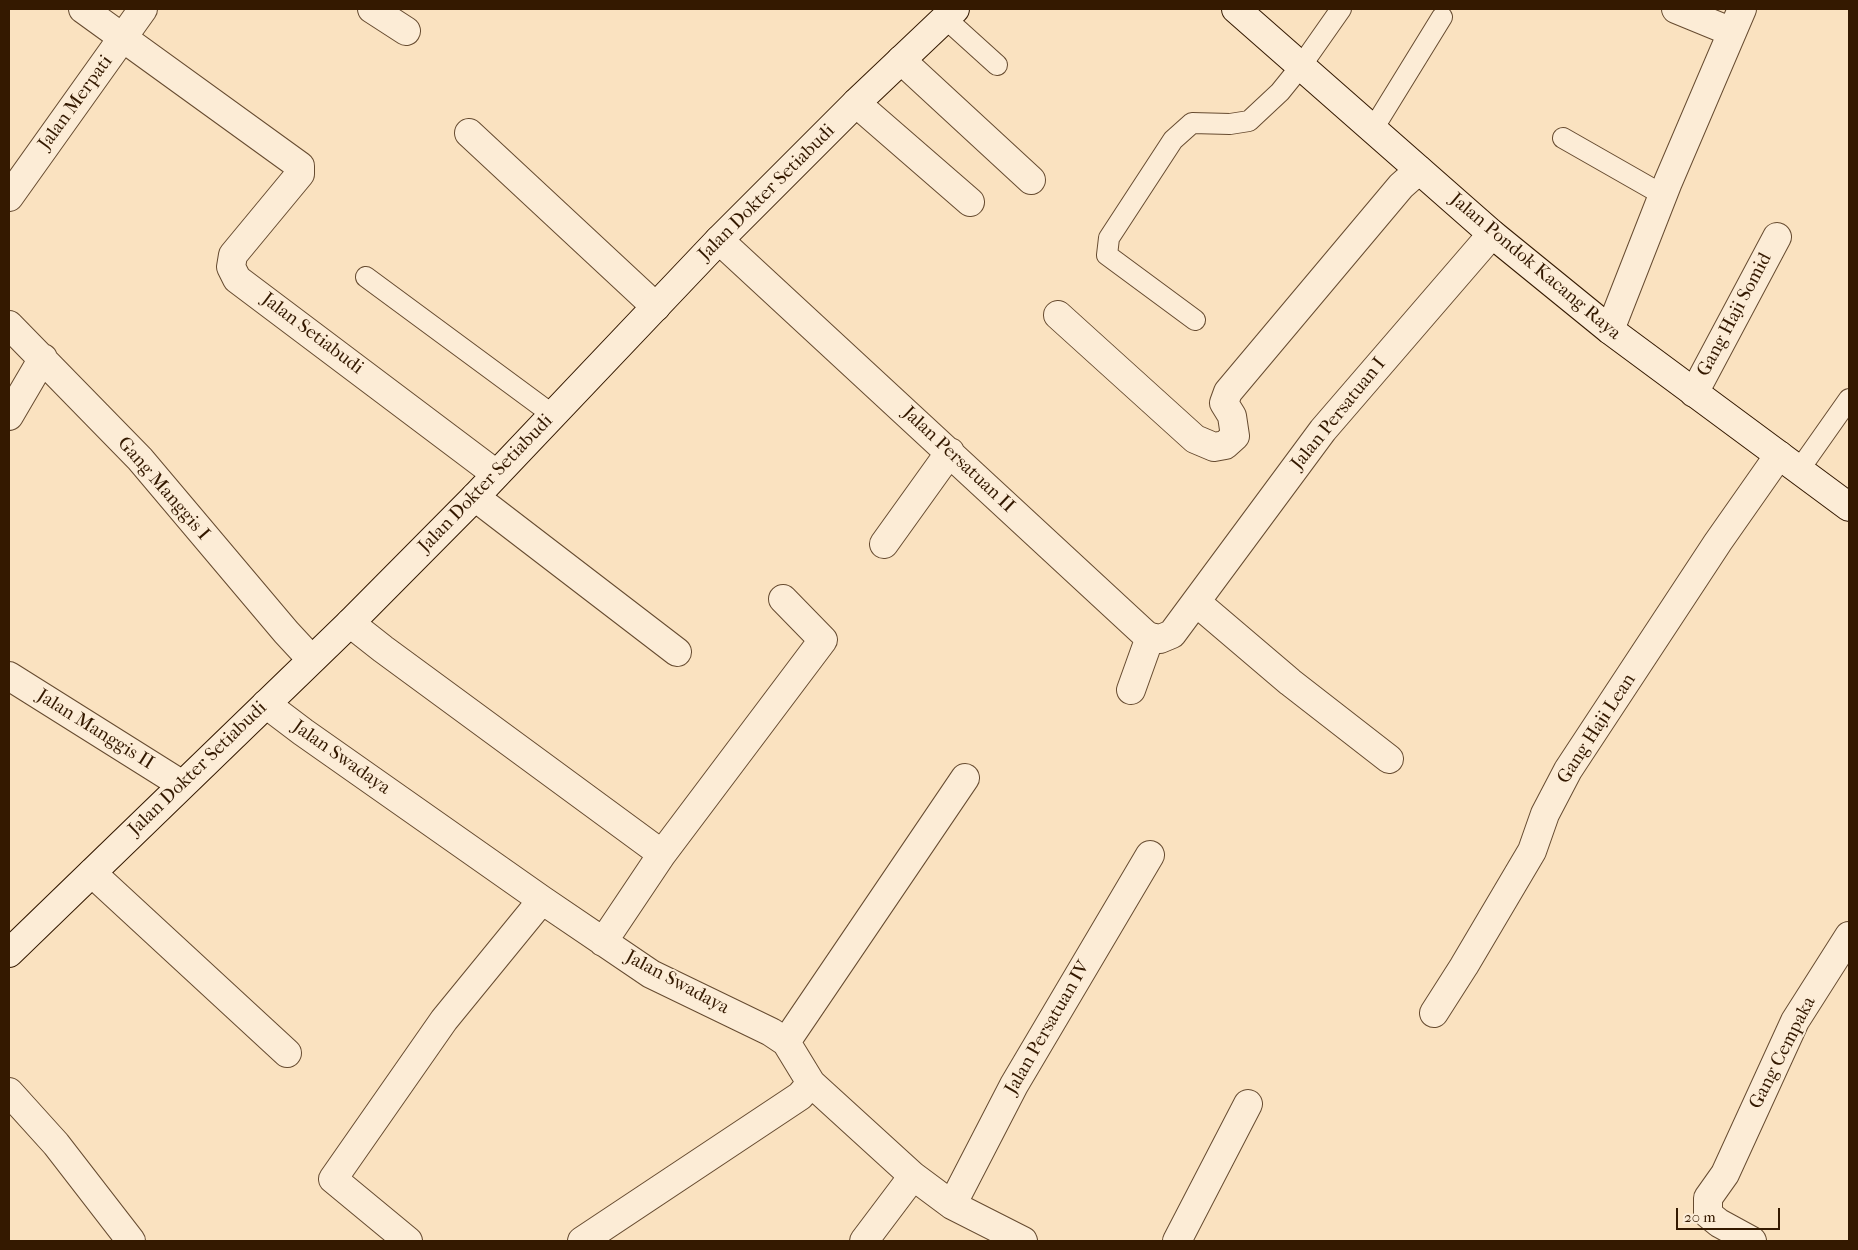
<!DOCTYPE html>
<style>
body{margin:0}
#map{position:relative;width:1858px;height:1250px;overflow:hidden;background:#fae2c0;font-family:"IM FELL French Canon",serif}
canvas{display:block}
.frame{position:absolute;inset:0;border:10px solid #341900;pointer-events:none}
.scale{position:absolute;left:1676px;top:1208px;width:104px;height:22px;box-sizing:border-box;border:2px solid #341900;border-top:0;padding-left:6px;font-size:15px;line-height:18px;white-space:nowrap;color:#341900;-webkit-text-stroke:4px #fcecd6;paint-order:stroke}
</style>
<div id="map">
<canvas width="1858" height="1250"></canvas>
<div class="frame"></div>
<div class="scale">20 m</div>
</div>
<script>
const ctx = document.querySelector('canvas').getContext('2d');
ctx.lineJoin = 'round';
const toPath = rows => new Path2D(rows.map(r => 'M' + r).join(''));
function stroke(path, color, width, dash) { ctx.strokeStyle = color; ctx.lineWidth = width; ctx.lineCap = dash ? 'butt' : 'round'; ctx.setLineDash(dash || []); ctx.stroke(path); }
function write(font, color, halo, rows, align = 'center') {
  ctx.font = font + ' "IM FELL French Canon",serif'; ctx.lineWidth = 4; ctx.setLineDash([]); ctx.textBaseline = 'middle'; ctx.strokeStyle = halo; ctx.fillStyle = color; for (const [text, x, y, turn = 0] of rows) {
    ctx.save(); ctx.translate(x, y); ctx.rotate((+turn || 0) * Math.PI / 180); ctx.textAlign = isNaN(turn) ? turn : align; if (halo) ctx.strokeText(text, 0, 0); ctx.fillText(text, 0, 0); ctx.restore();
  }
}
const lane = toPath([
 [945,18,997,65],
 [1373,129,1442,17],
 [1563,138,1663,195],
 [366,277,553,415],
 [1195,320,1107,255,1109,238,1173,140,1192,123,1230,124,1249,121,1280,92,1301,66,1341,9],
 [1799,470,1849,399]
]);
const street = toPath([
 [83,9,300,166,300,174,233,255,231,267,237,279,496,474],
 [372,9,406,31],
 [1676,9,1732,32],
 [901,60,1031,180],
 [856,103,970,202],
 [469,133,656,307],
 [9,197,143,9],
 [719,240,1145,634,1150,637,1160,639,1172,634,1323,430,1492,234],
 [1058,315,1195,439,1214,447,1225,445,1235,436,1232,416,1224,403,1228,392,1401,186,1419,170],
 [9,325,140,459,286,632,311,659],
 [1610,330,1668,182,1742,9],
 [1694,393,1777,237],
 [9,416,43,358],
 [475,497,677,652],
 [884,544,950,452],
 [1196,602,1290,682,1389,759],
 [350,623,383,649,662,854],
 [9,676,181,784],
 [1131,690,1150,637],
 [266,704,303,732,542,900,651,974,771,1032,786,1042,811,1083,913,1176,952,1205,1023,1241],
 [92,873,287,1053],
 [603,942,662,854,823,640,783,599],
 [1434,1013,1464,966,1532,851,1545,814,1568,770,1718,542,1779,455],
 [786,1042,965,778],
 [9,1092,56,1144,131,1241],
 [952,1205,1014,1085,1150,855],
 [408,1241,333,1179,444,1020,542,900],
 [582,1241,800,1096,811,1083],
 [864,1241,913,1176],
 [1177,1241,1248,1104],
 [1752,1241,1719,1223,1708,1214,1708,1198,1725,1174,1795,1021,1849,936]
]);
const secondary = toPath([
 [1236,9,1492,234,1610,330,1849,507],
 [9,953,350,623,475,497,719,240,856,103,955,9]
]);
stroke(lane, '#664b30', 22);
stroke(street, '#664b30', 30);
stroke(secondary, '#341900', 30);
stroke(lane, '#fcecd6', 20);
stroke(street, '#fcecd6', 28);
stroke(secondary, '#fcecd6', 28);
write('19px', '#341900', '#fcecd6', [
 ["Jalan Merpati",76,103,-54],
 ["Jalan Dokter Setiabudi",767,193,-45],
 ["Jalan Pondok Kacang Raya",1535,267,40],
 ["Gang Haji Somid",1735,315,-62],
 ["Jalan Setiabudi",312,334,37],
 ["Jalan Persatuan I",1339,414,-51],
 ["Jalan Persatuan II",958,460,43],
 ["Jalan Dokter Setiabudi",486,484,-46],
 ["Gang Manggis I",163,489,49],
 ["Gang Haji Lean",1597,729,-57],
 ["Jalan Manggis II",95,730,32],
 ["Jalan Swadaya",341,758,35],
 ["Jalan Dokter Setiabudi",198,769,-44],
 ["Jalan Swadaya",677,983,28],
 ["Jalan Persatuan IV",1048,1028,-60],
 ["Gang Cempaka",1783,1053,-63]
]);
</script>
